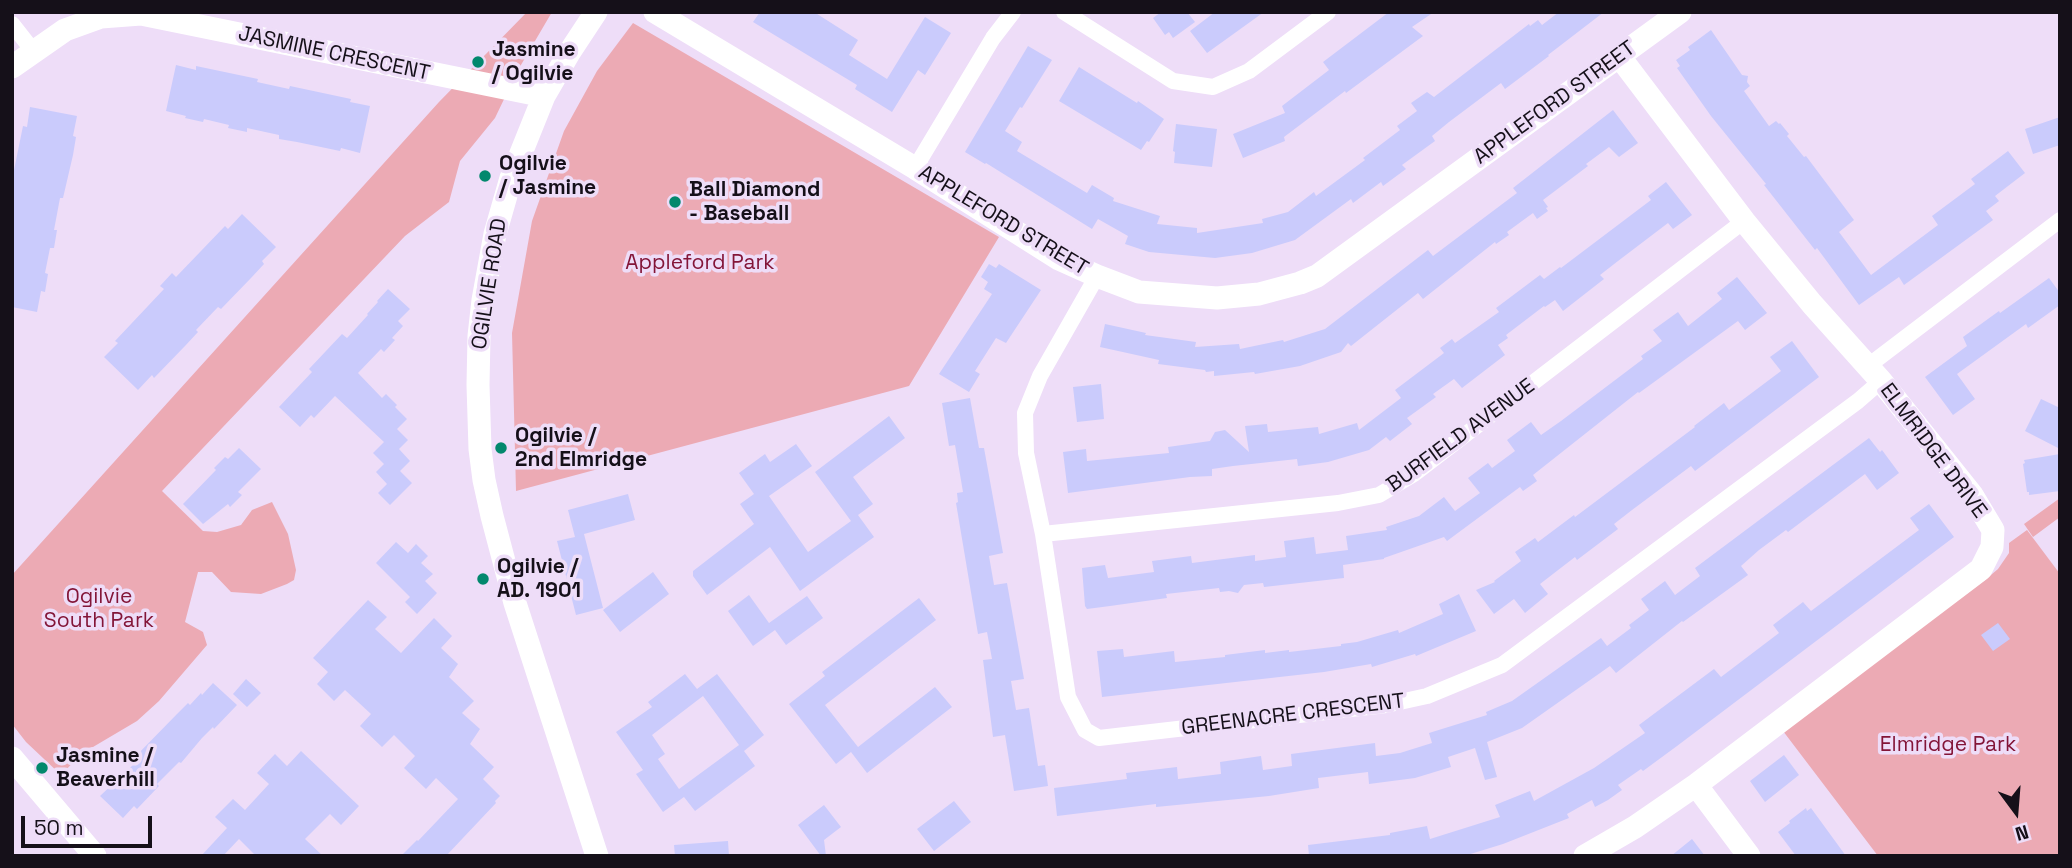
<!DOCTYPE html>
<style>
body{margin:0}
#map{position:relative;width:2072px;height:868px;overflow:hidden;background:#eeddf8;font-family:"Space Grotesk",sans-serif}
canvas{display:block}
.frame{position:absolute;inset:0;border:14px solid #151019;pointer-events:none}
.north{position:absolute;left:1981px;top:777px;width:70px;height:70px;-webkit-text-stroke:5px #eeddf8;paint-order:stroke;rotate:164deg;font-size:19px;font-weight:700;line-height:28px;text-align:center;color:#151019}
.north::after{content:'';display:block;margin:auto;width:24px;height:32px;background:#151019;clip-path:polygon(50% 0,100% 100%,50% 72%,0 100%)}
.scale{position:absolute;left:21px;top:816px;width:131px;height:32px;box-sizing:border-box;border:4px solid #151019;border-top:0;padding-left:9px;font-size:21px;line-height:24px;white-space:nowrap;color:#151019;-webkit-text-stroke:5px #eeddf8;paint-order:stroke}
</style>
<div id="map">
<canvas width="2072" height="868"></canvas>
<div class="frame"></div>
<div class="north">N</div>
<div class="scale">50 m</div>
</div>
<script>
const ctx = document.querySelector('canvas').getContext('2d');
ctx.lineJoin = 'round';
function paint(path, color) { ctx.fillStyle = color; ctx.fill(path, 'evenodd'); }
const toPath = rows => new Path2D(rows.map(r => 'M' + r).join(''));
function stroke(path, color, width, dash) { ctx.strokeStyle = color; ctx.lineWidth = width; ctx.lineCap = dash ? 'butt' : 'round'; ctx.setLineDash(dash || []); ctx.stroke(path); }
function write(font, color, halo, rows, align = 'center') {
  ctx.font = font + ' "Space Grotesk",sans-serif'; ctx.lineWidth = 7; ctx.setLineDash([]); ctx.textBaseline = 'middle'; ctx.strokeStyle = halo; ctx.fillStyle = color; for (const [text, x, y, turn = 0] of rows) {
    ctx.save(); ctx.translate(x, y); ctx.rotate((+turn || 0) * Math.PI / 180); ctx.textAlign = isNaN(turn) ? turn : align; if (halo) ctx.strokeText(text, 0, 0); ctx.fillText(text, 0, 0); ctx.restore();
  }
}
paint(toPath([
 [527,12,552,12,518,70,495,118,460,161,449,202,405,236,162,491,203,531,217,532,241,525,252,510,272,502,288,534,296,570,294,580,287,584,261,594,231,592,212,572,198,572,185,622,203,632,207,645,159,701,137,721,93,747,87,748,61,775,26,742,12,724,12,575,439,102],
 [633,23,999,237,909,386,516,491,512,333,532,221,564,131,597,71],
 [2060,498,2060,517,2033,537,2024,524],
 [2027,530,2060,574,2060,856,1878,856,1783,731,1985,580,1998,569,2009,553,2009,543]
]), '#ecaab4');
paint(toPath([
 [760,12,814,12,858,40,849,55,887,79,925,17,951,33,925,75,918,70,892,112,855,89,857,85,753,22],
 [1161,12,1187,12,1195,22,1173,38,1169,32,1165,35,1153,18],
 [1215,12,1264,12,1207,53,1190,31],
 [1389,12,1434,12,1412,27,1423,36,1346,93,1345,91,1284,137,1285,141,1243,158,1233,134,1285,113,1282,106,1329,70,1323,62],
 [1559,12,1604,12,1548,55,1549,56,1505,89,1501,83,1449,122,1432,136,1435,141,1402,165,1406,169,1383,186,1381,182,1353,203,1351,199,1295,240,1252,253,1215,258,1149,252,1125,244,1128,236,1098,219,1092,229,986,163,985,164,965,152,1028,46,1052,60,1022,108,1020,107,1005,131,1022,142,1017,151,1087,193,1092,185,1114,198,1113,201,1160,216,1157,224,1197,228,1197,233,1263,223,1262,219,1288,212,1314,192,1316,196,1365,160,1363,158,1400,130,1397,126,1417,111,1411,103,1427,92,1434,97,1529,24,1530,26,1538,20,1542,25],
 [1711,30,1742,75,1748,76,1747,82,1750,86,1744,91,1769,126,1776,121,1779,124,1780,123,1789,134,1787,136,1804,157,1806,156,1854,220,1839,232,1871,275,1938,225,1932,216,1975,184,1971,179,2008,151,2025,173,1995,196,1999,201,1986,211,1993,220,1904,285,1899,277,1859,305,1817,248,1815,250,1775,199,1764,185,1766,184,1711,116,1677,68,1680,66,1676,60,1690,50,1688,47],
 [176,65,196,70,196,66,258,79,257,82,289,89,290,86,351,99,350,102,370,106,360,153,341,148,340,151,297,142,279,139,279,135,247,128,247,132,228,128,229,125,204,119,203,122,185,118,186,116,166,111],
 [1079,67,1137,103,1138,101,1164,119,1149,142,1147,141,1141,150,1059,101],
 [30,107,77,116,73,136,76,137,73,155,63,198,60,198,54,230,57,230,54,248,50,248,45,273,48,274,45,292,41,291,37,312,12,307,12,180,23,126,27,127],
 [1613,110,1638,143,1619,157,1609,147,1586,164,1588,166,1543,200,1548,207,1546,208,1548,211,1537,219,1533,213,1507,232,1509,235,1496,244,1495,242,1423,299,1418,293,1351,346,1348,343,1341,352,1300,366,1255,374,1254,372,1214,376,1214,371,1206,372,1205,370,1158,364,1159,360,1100,347,1105,324,1146,333,1145,335,1196,342,1195,347,1239,344,1240,349,1283,340,1284,342,1325,329,1428,250,1433,256,1517,193,1513,188],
 [2060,117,2060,145,2033,154,2025,129],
 [1176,124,1217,129,1212,167,1174,163,1175,152,1173,151],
 [1666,182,1692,215,1673,229,1668,223,1618,261,1600,275,1604,279,1563,311,1555,300,1545,307,1544,306,1506,335,1508,338,1498,345,1505,355,1462,388,1454,379,1433,394,1436,397,1407,418,1412,424,1390,441,1386,437,1369,450,1328,462,1298,466,1297,459,1233,466,1212,469,1212,476,1190,477,1068,493,1063,452,1086,449,1087,461,1169,453,1168,447,1210,441,1215,432,1225,430,1249,452,1245,426,1267,424,1268,432,1318,427,1319,434,1357,423,1359,430,1401,398,1395,390,1444,353,1440,348,1452,339,1455,343,1499,312,1496,308,1540,275,1544,279,1560,267,1561,268,1651,200,1648,196],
 [242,214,276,247,262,261,264,264,251,278,221,309,218,307,196,330,198,332,185,346,154,378,152,375,138,390,104,357,118,343,115,341,164,289,160,286,172,273,176,277,225,226,228,229],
 [989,264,996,268,999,264,1041,290,1006,343,996,338,975,371,980,374,969,392,939,374,992,294,984,289,988,282,981,277],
 [1737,277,1767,313,1745,330,1738,321,1639,393,1638,392,1533,475,1537,481,1523,491,1520,487,1447,541,1444,537,1384,558,1384,559,1343,565,1344,578,1264,587,1263,583,1244,585,1238,593,1229,591,1220,592,1219,588,1166,594,1167,598,1110,606,1087,609,1085,606,1082,568,1105,565,1108,578,1154,572,1152,561,1191,556,1192,563,1255,555,1255,561,1286,557,1284,541,1314,537,1316,554,1348,550,1346,536,1387,530,1386,527,1419,516,1444,497,1455,511,1480,493,1468,478,1488,463,1492,468,1515,451,1507,440,1531,422,1541,435,1561,421,1643,359,1641,356,1662,341,1653,330,1678,312,1688,326,1722,299,1717,293],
 [2049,278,2060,293,2060,305,2028,328,2026,324,1957,374,1975,399,1953,415,1925,377,1967,346,1963,337,1999,311,2000,313],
 [388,289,410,309,398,321,403,326,392,338,395,340,384,352,381,349,358,373,382,398,386,394,397,405,395,407,407,419,397,429,408,440,399,449,410,461,400,471,412,483,390,505,378,493,387,484,376,472,384,464,373,453,384,442,335,396,314,418,311,415,300,427,279,407,312,372,309,369,342,334,347,338,368,315,367,314,378,302,377,301],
 [1792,341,1819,377,1695,471,1691,466,1632,510,1614,524,1618,529,1577,560,1575,557,1540,584,1548,594,1525,613,1514,599,1494,614,1476,590,1495,582,1494,581,1521,561,1515,552,1535,538,1538,542,1574,515,1575,517,1695,427,1694,426,1724,403,1729,410,1781,371,1770,357],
 [1101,384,1104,419,1077,422,1073,387],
 [970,398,979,448,984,448,1003,553,989,556,994,585,1007,583,1024,679,1011,681,1016,710,1029,708,1038,766,1045,765,1048,786,1014,791,1005,735,993,737,983,660,992,659,987,632,978,634,956,503,958,502,957,493,963,492,955,445,949,446,942,403],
 [2041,399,2060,408,2060,449,2025,431],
 [889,416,905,438,853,477,873,504,858,515,874,537,800,591,770,547,707,595,693,576,693,571,754,524,740,504,754,494,739,473,765,454,770,462,796,444,812,466,769,496,808,552,851,521,815,472],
 [1869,438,1880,452,1882,450,1899,473,1877,490,1865,474,1788,532,1786,530,1759,550,1741,566,1748,575,1683,622,1682,621,1616,673,1610,666,1522,728,1487,742,1497,777,1485,780,1475,748,1448,757,1451,767,1415,778,1369,784,1368,772,1318,778,1319,788,1269,796,1156,807,1156,804,1057,816,1054,788,1127,779,1126,773,1177,767,1178,779,1221,774,1220,762,1261,756,1263,770,1292,766,1291,754,1375,743,1376,756,1400,753,1432,743,1429,733,1487,715,1486,712,1512,701,1601,638,1607,646,1631,628,1629,625,1649,610,1641,599,1665,581,1675,595,1700,576,1695,568],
 [239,448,261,469,238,492,242,495,230,507,228,504,203,524,183,504,216,470,214,468,225,457,228,459],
 [2060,454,2060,491,2029,495,2029,492,2027,492,2023,464,2025,463,2024,460],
 [628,494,635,520,584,534,603,608,576,615,557,541,575,537,568,510],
 [1929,504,1954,537,1677,746,1643,771,1641,769,1618,785,1622,790,1608,800,1595,807,1592,800,1567,814,1569,818,1503,844,1464,856,1309,856,1308,845,1390,835,1390,833,1427,826,1430,839,1500,817,1495,805,1530,791,1534,801,1594,768,1645,733,1639,725,1714,669,1721,677,1779,633,1773,625,1803,602,1811,611,1919,530,1910,518],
 [396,542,408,553,416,544,428,556,421,563,433,574,425,581,437,593,417,614,405,602,410,597,376,563],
 [653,572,669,594,620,632,603,610],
 [1459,594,1476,631,1416,656,1415,654,1372,667,1371,664,1324,672,1102,697,1097,651,1123,649,1124,657,1174,651,1175,662,1225,657,1225,655,1265,650,1265,653,1289,650,1289,652,1341,646,1341,644,1357,642,1398,630,1399,633,1443,614,1439,604],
 [749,595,769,623,807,596,823,618,786,645,775,630,753,646,728,611],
 [919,598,936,620,825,705,858,747,935,687,952,707,867,773,851,752,836,764,789,704,825,676,822,672],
 [368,600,387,617,375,629,401,653,434,618,452,636,441,648,458,664,449,677,474,701,462,713,480,729,470,744,494,767,483,779,500,796,495,801,496,803,446,856,401,856,417,840,418,841,458,799,436,778,426,789,404,768,415,756,394,735,382,747,360,726,371,714,345,690,334,701,317,684,328,672,313,658],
 [1998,623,2010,639,1993,651,1981,635],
 [685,674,697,689,717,674,764,735,744,751,755,766,695,811,684,797,663,812,636,774,643,770,616,732,652,707,648,702],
 [703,696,739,745,679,789,658,759,665,754,652,735],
 [246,679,261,693,247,707,233,694],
 [213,683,237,705,214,729,213,727,202,738,181,763,179,762,157,784,159,786,137,809,134,806,123,818,100,796,135,763,132,760,177,714,188,703,190,705,201,693,202,695],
 [301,751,359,806,341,825,330,814,305,839,323,856,256,856,239,839,223,856,201,856,227,828,215,817,233,799,245,810,269,784,257,773,275,754,287,766],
 [1784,755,1799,775,1765,802,1750,781],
 [954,801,971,822,934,851,917,829],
 [824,805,841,827,824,840,826,856,821,856,798,825],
 [1806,808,1807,811,1811,808,1846,856,1796,856,1778,832,1790,823,1789,821],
 [1692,839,1705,856,1671,856],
 [728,841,729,856,675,856,674,845]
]), '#cacbfc');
stroke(toPath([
 [1064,12,1173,81,1213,87,1249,71,1328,12],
 [12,24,34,52],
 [915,168,993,38,1013,12],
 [1097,276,1040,376,1025,413,1026,453,1043,534,1068,697,1085,730,1099,738,1386,705,1427,696,1502,665,1858,401,1881,381],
 [1868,366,2060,220],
 [1043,534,1338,503,1379,495,1414,474,1744,221]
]), '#fff', 16);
stroke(toPath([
 [596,12,569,53,544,96,511,178,495,234,483,300,479,336,478,385,480,449,484,480,492,516,515,603,597,856],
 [655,12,915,168,1059,259,1097,276,1139,292,1217,298,1259,294,1300,283,1317,276,1680,12],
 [12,67,65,30,101,17,141,14,544,96],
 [12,758,95,856],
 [1696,785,1749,856],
 [1585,856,1635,827,1696,785,1981,569,1992,547,1993,530,1972,495,1881,381,1812,304,1744,221,1619,56]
]), '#fff', 23);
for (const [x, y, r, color] of [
 [478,62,7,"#02886d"],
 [485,176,7,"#02886d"],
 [675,202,7,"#02886d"],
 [501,448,7,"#02886d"],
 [483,579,7,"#02886d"],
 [42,768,7,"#02886d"]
]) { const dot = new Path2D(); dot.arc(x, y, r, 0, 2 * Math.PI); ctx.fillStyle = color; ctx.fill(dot); stroke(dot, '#eeddf8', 2.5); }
write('bold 21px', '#151019', '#eeddf8', [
 ["Jasmine",492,50],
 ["/ Ogilvie",492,74],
 ["Ogilvie",499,164],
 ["/ Jasmine",499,188],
 ["Ball Diamond",689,190],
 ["- Baseball",689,214],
 ["Ogilvie /",515,436],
 ["2nd Elmridge",515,460],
 ["Ogilvie /",497,567],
 ["AD. 1901",497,591],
 ["Jasmine /",56,756],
 ["Beaverhill",56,780]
], 'left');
write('21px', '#151019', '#eeddf8', [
 ["JASMINE CRESCENT",334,54,12],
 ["APPLEFORD STREET",1555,103,-36],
 ["APPLEFORD STREET",1003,221,31],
 ["OGILVIE ROAD",490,284,-81],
 ["BURFIELD AVENUE",1461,436,-36],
 ["ELMRIDGE DRIVE",1933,451,53],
 ["GREENACRE CRESCENT",1293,715,-7]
]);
write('21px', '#831538', '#eeddf8', [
 ["Appleford Park",700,263],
 ["Ogilvie",99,597],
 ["South Park",99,621],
 ["Elmridge Park",1948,745]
]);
</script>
